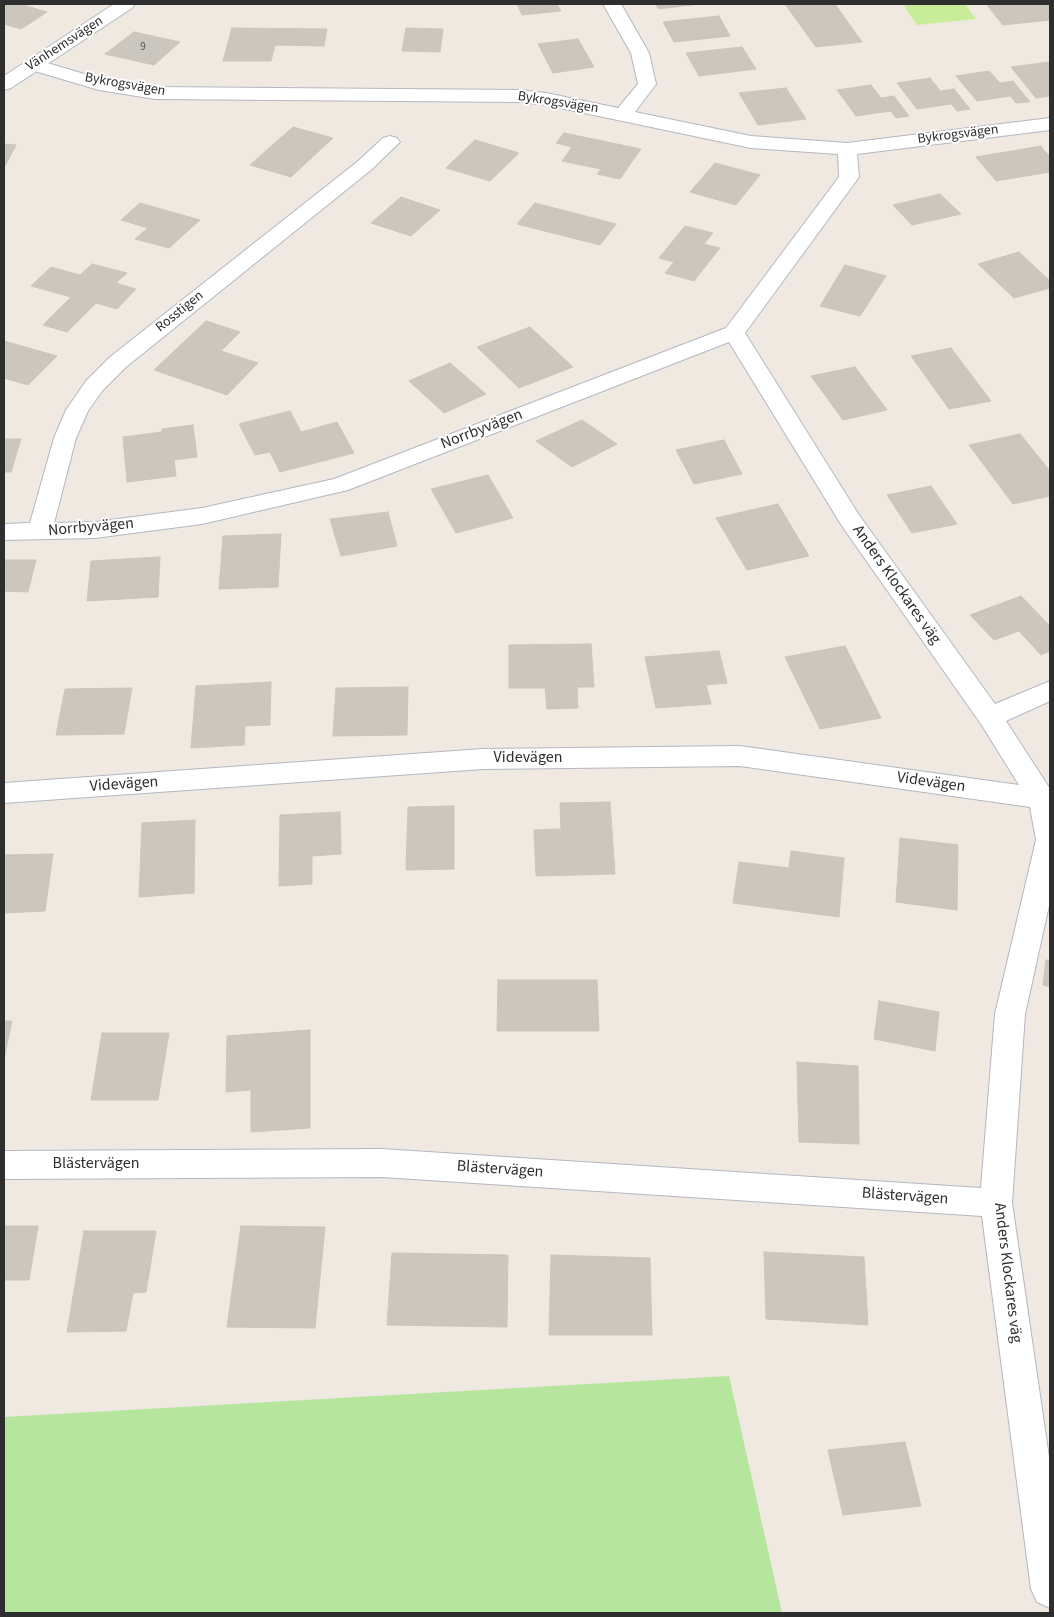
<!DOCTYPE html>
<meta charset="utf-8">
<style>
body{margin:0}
#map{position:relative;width:1054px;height:1617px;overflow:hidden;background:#efe9e1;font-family:"Source Sans 3",sans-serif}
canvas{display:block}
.frame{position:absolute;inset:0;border:5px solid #2e2e2e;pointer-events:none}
</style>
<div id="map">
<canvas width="1054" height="1617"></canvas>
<div class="frame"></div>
</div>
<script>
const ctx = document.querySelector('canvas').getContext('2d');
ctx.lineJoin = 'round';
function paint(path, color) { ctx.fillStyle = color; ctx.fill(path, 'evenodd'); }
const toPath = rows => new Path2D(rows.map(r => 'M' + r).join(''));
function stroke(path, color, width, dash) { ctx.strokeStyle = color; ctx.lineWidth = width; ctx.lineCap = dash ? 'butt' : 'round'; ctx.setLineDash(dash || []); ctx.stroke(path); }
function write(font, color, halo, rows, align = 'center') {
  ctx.font = font + ' "Source Sans 3",sans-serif'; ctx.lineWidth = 4; ctx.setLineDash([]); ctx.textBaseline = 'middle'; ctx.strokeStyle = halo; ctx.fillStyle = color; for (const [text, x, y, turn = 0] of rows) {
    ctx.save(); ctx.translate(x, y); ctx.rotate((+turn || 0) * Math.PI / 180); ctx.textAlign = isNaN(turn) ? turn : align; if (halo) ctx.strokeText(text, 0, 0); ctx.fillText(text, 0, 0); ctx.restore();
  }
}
paint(toPath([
 [729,1376,782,1613,4,1613,4,1417]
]), '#b6e59e');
paint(toPath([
 [903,4,965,4,976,19,917,25]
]), '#c9ec9a');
const building = toPath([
 [4,4,20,4,47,12,21,29,4,24,4,4],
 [517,4,557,4,561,11,522,15,517,4],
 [655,4,699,4,659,9,655,4],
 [785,4,835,4,862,42,816,47,785,4],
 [986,4,1050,4,1050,20,1003,25,986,4],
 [719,16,730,36,674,42,663,22,719,16],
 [232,28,327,29,324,46,275,45,271,61,223,61,232,28],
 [406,28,443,29,440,52,402,51,406,28],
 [134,32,180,42,154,65,105,54,134,32],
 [578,39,594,67,553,73,538,44,578,39],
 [742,47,756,69,699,76,686,53,742,47],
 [1050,62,1050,96,1036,98,1011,67,1050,62],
 [989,71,1000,83,1010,96,977,101,956,76,989,71],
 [930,78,951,104,917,109,897,83,930,78],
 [1013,81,1030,102,1016,103,1000,83,1013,81],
 [871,85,891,111,856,116,837,90,871,85],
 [786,88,806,119,758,125,739,93,786,88],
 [954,89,970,109,957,111,941,91,954,89],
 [894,96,909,116,896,118,881,98,894,96],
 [293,127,333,138,291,177,250,165,293,127],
 [564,133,641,149,620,179,597,174,601,169,562,161,572,147,556,143,564,133],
 [475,140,519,153,490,181,446,168,475,140],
 [4,144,16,145,5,166,4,166,4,144],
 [1041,146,1048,155,1050,155,1050,172,996,181,976,157,1041,146],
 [715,163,760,175,736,205,690,192,715,163],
 [940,194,961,214,912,225,893,205,940,194],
 [401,197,440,210,411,236,371,223,401,197],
 [140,203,200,220,169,248,135,239,148,228,121,220,140,203],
 [535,203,616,224,600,245,517,224,535,203],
 [685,226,713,233,704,244,720,248,694,281,665,273,674,262,659,258,685,226],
 [1019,252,1050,281,1050,288,1014,298,978,264,1019,252],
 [92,264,127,273,116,283,136,289,117,309,96,303,67,332,43,325,71,297,31,286,51,267,80,275,92,264],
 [845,265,886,276,860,316,820,306,845,265],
 [206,321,240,332,221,351,258,363,227,395,154,370,206,321],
 [530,327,573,367,519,388,477,347,530,327],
 [4,341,57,356,28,385,4,378,4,341],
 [951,348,991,401,949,409,911,356,951,348],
 [450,363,486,394,444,413,409,381,450,363],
 [855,367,887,410,843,420,811,376,855,367],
 [290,411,301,432,337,422,354,453,280,472,270,452,255,455,239,424,290,411],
 [582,420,617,444,572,467,536,441,582,420],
 [193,425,197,457,174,460,176,476,127,482,123,437,162,432,162,429,193,425],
 [1020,434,1050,471,1050,496,1013,504,969,445,1020,434],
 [4,439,21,439,11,472,4,472,4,439],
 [724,440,742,474,694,484,676,450,724,440],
 [488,475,513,518,456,533,431,489,488,475],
 [931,486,957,524,912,533,887,495,931,486],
 [778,504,809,556,747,570,716,518,778,504],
 [388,512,397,546,341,556,330,519,388,512],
 [281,534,278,587,219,589,223,536,281,534],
 [160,557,158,597,87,601,91,561,160,557],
 [4,560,36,560,28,592,4,591,4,560],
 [1021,596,1050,626,1050,651,1041,655,1019,631,994,640,970,615,1021,596],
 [591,644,594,687,577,687,578,708,547,709,545,688,509,688,509,645,591,644],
 [845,646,881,718,820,729,785,657,845,646],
 [719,651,727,683,706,685,711,704,656,708,645,657,719,651],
 [271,682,270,725,245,726,244,745,191,748,196,686,271,682],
 [408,687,407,735,333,736,336,688,408,687],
 [132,688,124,734,56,735,65,689,132,688],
 [610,802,615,874,536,876,534,830,561,829,560,803,610,802],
 [454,806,454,869,406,870,408,807,454,806],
 [340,812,341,854,312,856,312,884,279,886,280,815,340,812],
 [195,820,194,893,139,897,142,823,195,820],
 [900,838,958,845,957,910,896,902,900,838],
 [791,851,844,858,839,917,733,903,739,862,789,868,791,851],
 [53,854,45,911,4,913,4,855,53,854],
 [1046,960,1050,961,1050,987,1043,985,1046,960],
 [498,980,597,980,599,1031,497,1031,498,980],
 [879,1001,939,1012,935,1051,874,1039,879,1001],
 [4,1021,12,1021,4,1059,4,1021],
 [310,1030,310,1128,251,1132,251,1090,226,1092,227,1036,310,1030],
 [102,1033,169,1033,158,1100,91,1100,102,1033],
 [797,1062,858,1066,859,1144,799,1142,797,1062],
 [4,1226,38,1226,29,1280,4,1280,4,1226],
 [241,1226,325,1227,315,1328,227,1327,241,1226],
 [84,1231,156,1231,146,1292,133,1293,126,1331,67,1332,84,1231],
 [764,1252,864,1257,868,1325,766,1319,764,1252],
 [392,1253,508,1255,507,1327,387,1325,392,1253],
 [551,1255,650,1258,652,1335,549,1335,551,1255],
 [905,1442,921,1506,843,1515,828,1450,905,1442]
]);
paint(building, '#cbc7bf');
stroke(building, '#cbc5ba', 1);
const street = toPath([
 [603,4,621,4,649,53,656,84,635,112,751,136,847,143,1050,118,1050,130,857,154,859,177,745,333,859,515,995,704,1050,681,1050,701,1006,721,1050,789,1050,901,1025,1014,1012,1203,1050,1464,1050,1608,1037,1602,1031,1589,982,1216,382,1177,4,1179,4,1151,382,1149,981,1188,995,1014,1036,840,1030,807,740,766,483,769,4,803,4,783,483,749,740,746,1019,785,981,724,842,526,729,342,348,490,202,524,95,538,4,540,4,524,30,523,54,438,66,410,86,381,110,357,357,162,383,138,390,136,397,138,400,142,371,170,126,367,102,391,88,411,76,438,54,523,95,522,202,508,334,479,726,328,839,177,838,154,751,148,546,105,521,102,155,99,99,90,28,69,25,65,28,61,34,59,101,79,155,87,521,90,546,93,618,108,638,84,631,53,603,4]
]);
const secondary = toPath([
 [114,4,135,4,132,8,11,88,4,90,4,76,114,4]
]);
stroke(street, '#b4b7c1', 2);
stroke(secondary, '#b4b7c1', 2);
paint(street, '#fff');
paint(secondary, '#fff');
write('11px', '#555452', null, [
 ["9",143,48]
]);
write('14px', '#2e2e2e', '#fff', [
 ["Vänhemsvägen",65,44,-33],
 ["Bykrogsvägen",125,85,10],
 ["Bykrogsvägen",558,103,9],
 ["Bykrogsvägen",958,135,-7],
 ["Rosstigen",180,312,-39]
]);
write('16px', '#2e2e2e', '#fff', [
 ["Norrbyvägen",482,430,-21],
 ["Norrbyvägen",91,528,-5],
 ["Anders Klockares väg",896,585,55],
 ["Videvägen",528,758],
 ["Videvägen",931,783,8],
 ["Videvägen",124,785,-4],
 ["Blästervägen",96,1164],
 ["Blästervägen",500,1170,4],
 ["Blästervägen",905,1197,4],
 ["Anders Klockares väg",1007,1273,83]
]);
</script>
